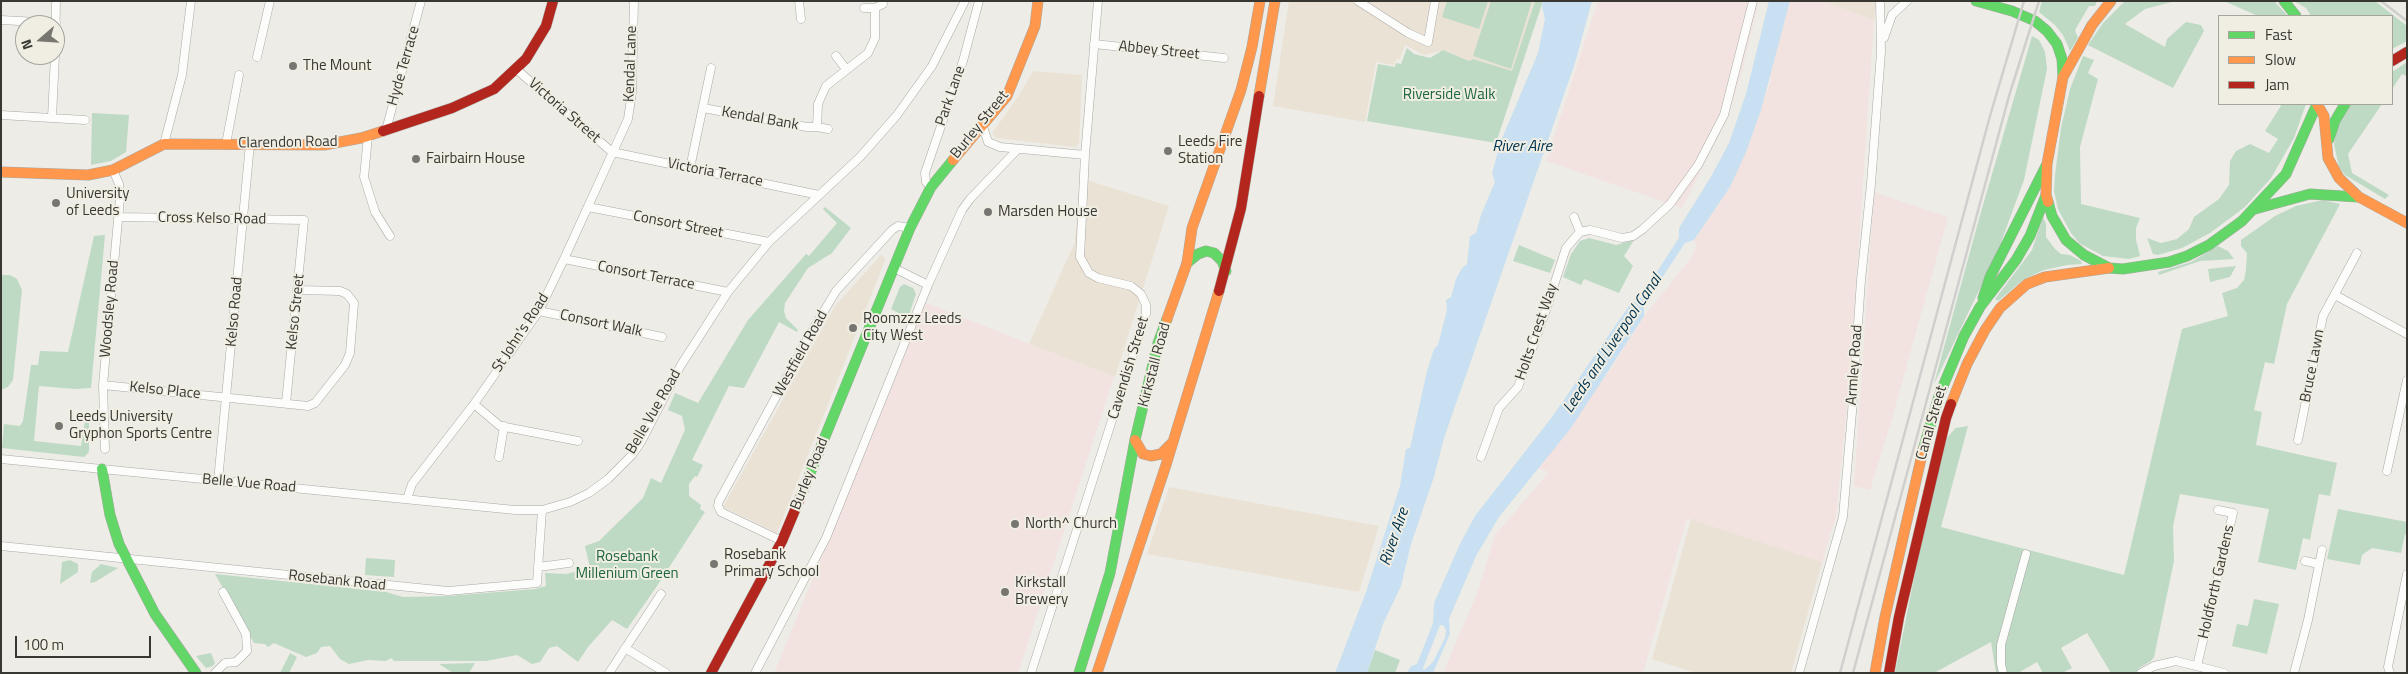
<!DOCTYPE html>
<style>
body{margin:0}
#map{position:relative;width:2408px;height:674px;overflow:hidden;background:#edece6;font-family:"Titillium Web",sans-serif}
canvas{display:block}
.frame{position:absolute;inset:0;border:2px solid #383732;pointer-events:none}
.legend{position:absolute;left:2218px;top:15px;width:175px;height:90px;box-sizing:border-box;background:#f0eee3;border:1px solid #a6a59c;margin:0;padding:6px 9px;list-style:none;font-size:15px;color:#383732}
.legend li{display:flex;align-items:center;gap:10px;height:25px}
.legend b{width:25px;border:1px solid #a6a59c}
.north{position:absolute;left:15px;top:15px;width:50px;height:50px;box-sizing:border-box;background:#f0eee3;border:1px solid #a6a59c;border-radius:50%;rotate:251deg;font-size:14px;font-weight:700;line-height:20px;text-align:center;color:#383732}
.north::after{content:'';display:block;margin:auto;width:18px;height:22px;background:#777671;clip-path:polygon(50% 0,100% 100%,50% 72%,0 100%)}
.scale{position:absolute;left:15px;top:636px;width:136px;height:22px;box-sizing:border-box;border:2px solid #383732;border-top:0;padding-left:6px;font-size:15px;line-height:18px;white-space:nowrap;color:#383732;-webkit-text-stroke:4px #f0eee3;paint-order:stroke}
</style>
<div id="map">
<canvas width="2408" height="674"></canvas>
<div class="frame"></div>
<ul class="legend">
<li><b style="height:6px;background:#63d668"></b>Fast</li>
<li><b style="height:6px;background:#ff974d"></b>Slow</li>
<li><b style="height:6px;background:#b3261e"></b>Jam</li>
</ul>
<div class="north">N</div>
<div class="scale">100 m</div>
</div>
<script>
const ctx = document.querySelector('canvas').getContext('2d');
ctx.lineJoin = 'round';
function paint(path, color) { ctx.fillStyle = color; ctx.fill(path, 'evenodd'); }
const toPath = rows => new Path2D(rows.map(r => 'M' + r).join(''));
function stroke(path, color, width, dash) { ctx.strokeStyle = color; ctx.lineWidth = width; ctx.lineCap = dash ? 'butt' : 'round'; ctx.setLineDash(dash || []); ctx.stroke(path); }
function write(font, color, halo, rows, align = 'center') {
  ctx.font = font + ' "Titillium Web",sans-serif'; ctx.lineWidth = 4; ctx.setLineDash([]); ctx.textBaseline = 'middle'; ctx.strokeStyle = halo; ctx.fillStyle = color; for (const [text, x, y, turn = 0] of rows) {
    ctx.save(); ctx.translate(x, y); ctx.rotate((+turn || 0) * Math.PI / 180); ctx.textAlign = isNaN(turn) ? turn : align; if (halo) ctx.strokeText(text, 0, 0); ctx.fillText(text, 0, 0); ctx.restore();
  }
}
paint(toPath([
 [1289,1,1535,1,1512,72,1473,59,1469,61,1443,50,1424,55,1405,45,1400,59,1396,59,1394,65,1376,62,1365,122,1273,106],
 [1822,1,1876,1,1874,20],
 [1033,71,1082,75,1079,144,1075,147,996,138,992,133,1018,97],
 [1080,178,1169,206,1115,377,1029,344,1075,242],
 [881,255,886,258,777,533,723,507,835,306],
 [1169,487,1379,526,1359,592,1147,554],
 [1691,519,1822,562,1791,673,1696,673,1652,659]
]), '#ebe2d6');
paint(toPath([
 [1598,1,1759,1,1742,71,1727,119,1682,208,1546,161],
 [1790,1,1822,1,1874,20,1849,386,1836,516,1822,562,1687,518,1643,673,1443,673,1478,591,1495,535,1549,472,1538,468,1612,367,1644,316,1692,257,1696,246,1694,240,1730,187,1771,80,1770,75],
 [1874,192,1948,217,1892,419,1870,490,1854,486],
 [926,303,1114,377,1018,673,774,673]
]), '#f2e3e0');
paint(toPath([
 [1447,1,1488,1,1479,29,1442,17],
 [1491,1,1532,1,1511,69,1473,56],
 [1535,1,1543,1,1496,143,1367,121,1378,64,1395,67,1396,63,1401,64,1407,48,1414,54,1430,58,1443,50,1469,61,1473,59,1512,71],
 [2042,1,2097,1,2095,6,2089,6,2075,30,2078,38,2070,51,2063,35,2055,25,2039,12],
 [2125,1,2176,1,2145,9,2125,24,2165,47,2167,39,2186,22,2201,25,2204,31,2173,88,2088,45,2103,23],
 [2224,1,2274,1,2288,16,2258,16],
 [2294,1,2375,1,2407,26,2407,41,2392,49,2392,16,2311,16,2306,8],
 [2032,36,2039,40,2045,52,2047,69,2024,180,1997,253,1934,384,1979,219],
 [2083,56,2094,60,2088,73,2098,79,2080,147,2081,204,2140,218,2136,228,2136,240,2140,256,2129,259,2103,256,2079,243,2071,233,2058,209,2054,191,2055,175,2061,128,2070,89],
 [2407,62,2407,76,2402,74,2392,89,2392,72],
 [2282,104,2306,104,2294,138,2271,178,2245,207,2210,233,2182,248,2158,255,2153,254,2147,238,2161,243,2177,239,2189,229,2194,217,2219,199,2229,185,2230,161,2236,151,2250,144,2269,153,2278,139,2265,131],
 [2351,104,2382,104,2348,154,2352,173,2389,195,2385,199,2345,175,2339,167,2334,144,2337,129],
 [92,113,129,115,126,152,111,161,91,165],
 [2323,200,2340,204,2287,304,2274,364,2265,362,2254,410,2262,412,2256,445,2337,463,2330,496,2319,494,2310,540,2303,538,2296,570,2258,562,2269,509,2180,494,2173,526,2174,561,2154,657,2151,661,2139,668,2136,673,2111,673,2087,633,2061,648,2072,668,2062,673,2043,673,2037,662,2018,673,1996,673,1991,642,1934,673,1895,673,1925,524,1947,438,1952,432,1956,428,1968,426,1941,527,2124,575,2182,329,2228,316,2222,293,2237,288,2244,280,2246,270,2247,253,2241,246,2241,240,2275,216,2296,206],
 [825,207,851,228,832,253,808,268,785,303,784,311,786,318,798,330,797,332,779,322,744,388,729,386,692,460,703,465,697,477,695,476,689,484,689,496,701,505,700,509,705,512,657,586,627,629,612,620,588,647,578,662,557,646,549,648,540,662,532,664,517,655,486,661,394,661,391,658,386,661,368,660,349,664,340,659,330,646,321,647,317,653,306,657,274,643,268,647,265,644,254,643,215,574,386,592,403,597,448,596,535,589,546,586,545,573,566,574,590,568,585,546,599,541,643,498,651,478,661,483,685,430,682,416,668,410,675,393,698,403,748,320,806,254,809,256,837,223,823,209],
 [2043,217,2046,224,2046,237,2055,249,2061,254,2070,255,2081,261,2082,264,2067,265,2044,270,2024,279,1998,301,1995,299,2032,250],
 [105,235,91,388,75,389,39,386,34,441,81,446,85,421,89,413,89,452,84,457,2,448,4,424,20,426,23,421,31,365,38,365,40,351,68,352,94,236],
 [1589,238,1616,245,1634,240,1624,256,1633,266,1619,293,1584,279,1581,285,1563,277,1571,254,1580,241],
 [1519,245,1555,260,1550,273,1513,261],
 [2218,246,2228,251,2234,259,2200,261,2159,275,2158,272,2191,262],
 [2236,266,2230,277,2210,282,2208,269],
 [1,275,10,275,17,279,22,290,13,380,8,387,1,390],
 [904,284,913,288,916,294,908,318,891,309,900,287],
 [2338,509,2407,522,2407,535,2405,534,2401,553,2372,548,2362,555,2360,565,2327,559],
 [366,558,395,560,394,577,365,575],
 [70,560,78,564,78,572,60,584,62,562],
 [101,564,118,568,95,582,90,583,92,572],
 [2254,599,2279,604,2267,654,2232,646,2237,624,2248,626],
 [1375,650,1400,660,1395,673,1367,673],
 [211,653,215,663,213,666,206,668,196,656],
 [290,653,297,657,289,673,280,673],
 [475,663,469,673,453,673,439,664]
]), '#bedac5');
paint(toPath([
 [1543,1,1592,1,1575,63,1444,438,1434,477,1411,544,1401,586,1383,624,1367,673,1335,673,1366,592,1400,486,1406,449,1410,448,1427,371,1434,349,1438,345,1447,310,1446,300,1451,297,1456,279,1462,268,1467,264,1470,236,1476,233,1481,215,1495,182,1492,173,1501,141,1538,53,1545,19,1542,6],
 [1769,1,1790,1,1761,110,1746,152,1730,187,1694,240,1685,243,1681,249,1644,305,1644,316,1571,428,1499,517,1476,556,1449,619,1450,634,1433,673,1407,673,1411,666,1417,664,1433,623,1434,603,1460,544,1475,516,1552,417,1631,303,1638,301,1675,244,1679,238,1679,228,1712,175,1729,143,1746,94],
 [1440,625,1443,625,1446,630,1445,638,1433,662,1424,670,1423,668]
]), '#c8e0f1');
const street = toPath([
 [799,1,801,19],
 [1358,1,1408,33,1428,42,1435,1],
 [864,8,875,8,883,4],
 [1,20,56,23],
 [1884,38,1892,15,1907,1],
 [1094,44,1224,58],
 [55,52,56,1],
 [836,56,846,69],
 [257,57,270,1],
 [516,69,612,152,819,195],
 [703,108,807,127,817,127,818,104,826,86,868,53,875,38,875,8],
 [1,115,85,120],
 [52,118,55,55],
 [817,127,828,129],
 [983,127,988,142,1000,147,1085,155],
 [386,130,421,1],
 [368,136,364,177,375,212,390,236],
 [164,144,182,75,191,1],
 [226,144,239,75],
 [690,168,711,68],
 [931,187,926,182,925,173,963,61,979,1],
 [588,207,769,242],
 [119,217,304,220,286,403],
 [1574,217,1580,232],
 [564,259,728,292],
 [894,268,928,285],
 [2335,295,2407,334],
 [539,311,662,337],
 [103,385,308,406,315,403,345,365,350,353,354,303,347,294,340,291,298,290],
 [474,404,500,426,578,441],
 [2298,440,2323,316,2357,253],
 [105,449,103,385,120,198,119,184,113,170],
 [499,457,504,426],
 [1481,457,1499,408,1518,387,1544,316,1566,248,1580,232,1590,230,1622,238,1633,236,1643,229,1670,204,1698,165,1724,115,1753,1],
 [1,459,515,510,542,510,570,502,589,493,608,479,632,455,641,442,681,365,728,292,769,242,860,157,897,115,932,66,965,1],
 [2387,471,2407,380],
 [218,481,250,144],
 [407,499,412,484,474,404,539,311,564,259,628,119,632,92,634,1],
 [782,541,721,512,718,506,719,501,812,331,836,291,892,230,898,226,910,228],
 [1,546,448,591,537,583,542,510],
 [2305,561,2319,564],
 [538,567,569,563],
 [625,648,666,673],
 [2197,666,2233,513,2218,510],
 [215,673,225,663,236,662,247,651,246,634,223,592],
 [609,673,661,594],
 [755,673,826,538,928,285,962,210,970,199,1018,149],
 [1031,673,1146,314,1146,305,1141,294,1131,286,1098,278,1089,273,1080,257,1085,155,1098,1],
 [1799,673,1843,517,1852,412,1861,280,1871,184,1881,52,1880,1],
 [2003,673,2001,664,2001,645,2026,554],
 [2141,673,2154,666,2176,661,2224,673],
 [2294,673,2308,620,2322,550],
 [2390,673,2388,667,2407,574]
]);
const fast = toPath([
 [1976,1,2012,11,2035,21,2047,31,2057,44,2062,59,2063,77],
 [2284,1,2296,16],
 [2329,139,2335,121,2345,104],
 [2048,202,2052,216,2066,240,2084,255,2109,268,2123,269,2169,262,2187,256,2209,245,2242,221,2286,174,2317,104],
 [2255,209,2310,194,2358,197],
 [1187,263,1198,254,1206,251,1214,253,1222,261,1226,271],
 [1983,298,1990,277,2046,166],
 [1923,450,1939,396,1964,336,1980,307,2016,260,2030,236,2046,195],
 [102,469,110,515,119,544,155,614,196,673],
 [800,498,910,228,931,187,953,160],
 [1079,673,1110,573,1135,440,1158,343,1167,319]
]);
const slow = toPath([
 [1259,96,1275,1],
 [2317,104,2324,116,2328,158,2339,178,2359,197,2407,223],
 [953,160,1007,96,1035,26,1038,1],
 [1,172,88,175,113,170,164,144,324,145,361,138,383,131],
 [2048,202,2046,195,2047,164,2063,77,2092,25,2111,1],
 [1167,319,1187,263,1192,228,1241,90,1252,47,1260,1],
 [1951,404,1967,364,1985,330,2000,308,2027,284,2045,277,2109,268],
 [1135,440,1143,454,1151,456,1161,454,1172,443],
 [1097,673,1166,465,1219,291],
 [1875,673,1885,617,1923,450]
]);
const jam = toPath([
 [2392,61,2407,52],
 [383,131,452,108,494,89,526,59,546,26,553,1],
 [1219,291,1241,208,1259,96],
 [711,673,782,541,800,498],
 [1889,673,1899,617,1946,418,1951,404]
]);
stroke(street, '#a9a9a5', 9);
stroke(fast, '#a9a9a5', 11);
stroke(slow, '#a9a9a5', 11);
stroke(jam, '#a9a9a5', 11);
stroke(street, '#fcfcfb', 8);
stroke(fast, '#63d668', 10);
stroke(slow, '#ff974d', 10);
stroke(jam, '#b3261e', 10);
stroke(toPath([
 [2381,1,2407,21],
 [1840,673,1990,116,2024,1],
 [1853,673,2009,96,2039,1]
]), '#cfcfcd', 2.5);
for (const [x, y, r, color] of [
 [293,66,5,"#777671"],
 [1168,151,5,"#777671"],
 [416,159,5,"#777671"],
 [56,203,5,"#777671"],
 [988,212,5,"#777671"],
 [853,328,5,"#777671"],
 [59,426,5,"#777671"],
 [1015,524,5,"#777671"],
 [714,564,5,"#777671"],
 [1005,592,5,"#777671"]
]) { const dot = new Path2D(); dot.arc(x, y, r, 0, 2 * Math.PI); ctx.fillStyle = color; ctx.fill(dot); stroke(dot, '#f0eee3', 2); }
write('15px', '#383732', '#f0eee3', [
 ["Abbey Street",1159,51,6],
 ["Kendal Lane",631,64,-88],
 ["Hyde Terrace",404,66,-74],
 ["Park Lane",951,96,-71],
 ["Victoria Street",564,111,41],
 ["Kendal Bank",760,119,10],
 ["Burley Street",980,125,-51],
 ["Clarendon Road",288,143,-1],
 ["Victoria Terrace",715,173,11],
 ["Cross Kelso Road",212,219,1],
 ["Consort Street",678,225,11],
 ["Consort Terrace",646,276,11],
 ["Woodsley Road",110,309,-85],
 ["Kelso Road",235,312,-85],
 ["Kelso Street",296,312,-84],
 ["Consort Walk",601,324,12],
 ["Holts Crest Way",1537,332,-71],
 ["St John's Road",521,333,-57],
 ["Westfield Road",801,354,-61],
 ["Kirkstall Road",1155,365,-75],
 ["Armley Road",1855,365,-86],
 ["Bruce Lawn",2313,366,-79],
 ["Cavendish Street",1129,368,-73],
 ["Kelso Place",165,391,6],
 ["Belle Vue Road",654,412,-60],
 ["Canal Street",1932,423,-74],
 ["Burley Road",810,474,-68],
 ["Belle Vue Road",249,484,5],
 ["Rosebank Road",337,581,6],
 ["Holdforth Gardens",2217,582,-77]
]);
write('15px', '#383732', '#f0eee3', [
 ["The Mount",303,66],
 ["Leeds Fire",1178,142],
 ["Station",1178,159],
 ["Fairbairn House",426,159],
 ["University",66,194],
 ["of Leeds",66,211],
 ["Marsden House",998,212],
 ["Roomzzz Leeds",863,319],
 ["City West",863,336],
 ["Leeds University",69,417],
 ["Gryphon Sports Centre",69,434],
 ["North^ Church",1025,524],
 ["Rosebank",724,555],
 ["Primary School",724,572],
 ["Kirkstall",1015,583],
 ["Brewery",1015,600]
], 'left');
write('15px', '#1d6640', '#f0eee3', [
 ["Riverside Walk",1449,95],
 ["Rosebank",627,557],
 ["Millenium Green",627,574]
]);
write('italic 16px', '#00334f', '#f0eee3', [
 ["River Aire",1522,147],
 ["Leeds and Liverpool Canal",1613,344,-56],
 ["River Aire",1395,537,-71]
]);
</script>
